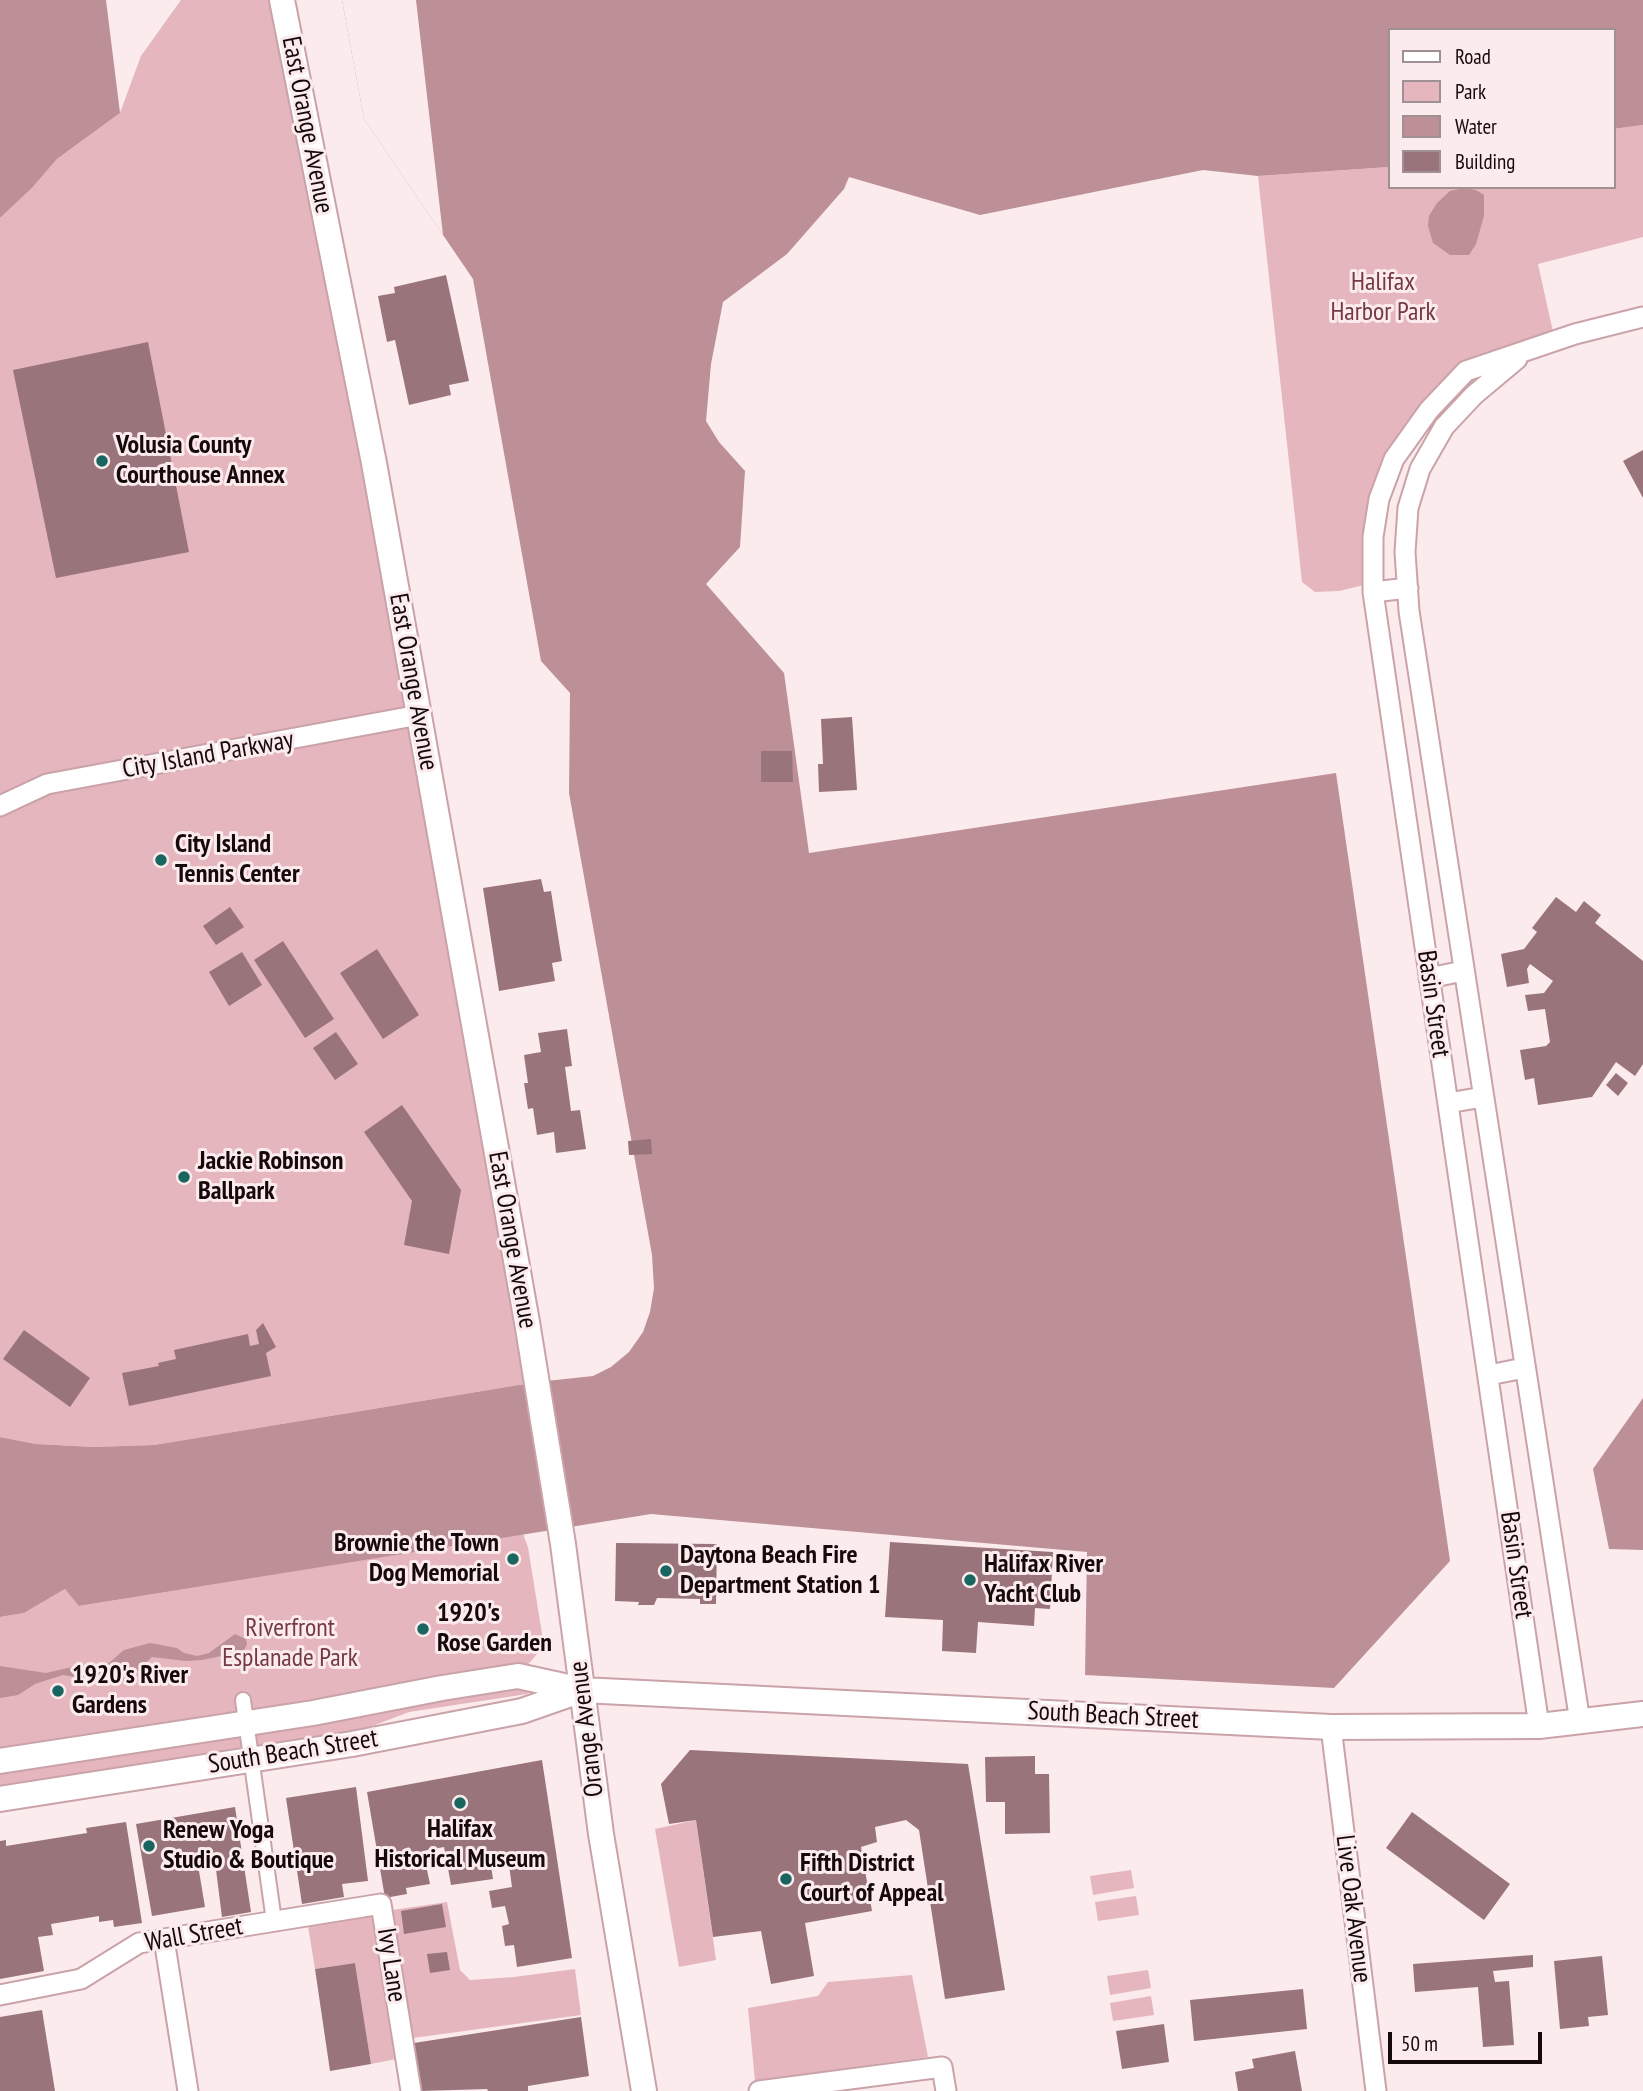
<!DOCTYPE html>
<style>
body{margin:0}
#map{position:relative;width:1643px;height:2091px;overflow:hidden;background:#fbebed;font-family:"PT Sans Narrow",sans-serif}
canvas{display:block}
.legend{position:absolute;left:1388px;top:28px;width:228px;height:161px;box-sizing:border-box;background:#fbebed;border:2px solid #9f9193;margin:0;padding:9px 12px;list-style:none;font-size:21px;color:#16090b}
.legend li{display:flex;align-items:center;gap:14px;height:35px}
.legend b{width:35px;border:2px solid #9f9193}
.scale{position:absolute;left:1388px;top:2032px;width:154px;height:32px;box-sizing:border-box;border:4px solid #16090b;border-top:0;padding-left:9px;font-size:21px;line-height:24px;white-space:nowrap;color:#16090b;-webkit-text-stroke:5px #fbebed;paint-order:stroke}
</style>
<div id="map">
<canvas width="1643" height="2091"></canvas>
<ul class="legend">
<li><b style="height:9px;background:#fff"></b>Road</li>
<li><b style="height:19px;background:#e5b6bd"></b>Park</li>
<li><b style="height:19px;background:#bd8f96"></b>Water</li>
<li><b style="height:19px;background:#99747a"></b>Building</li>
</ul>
<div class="scale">50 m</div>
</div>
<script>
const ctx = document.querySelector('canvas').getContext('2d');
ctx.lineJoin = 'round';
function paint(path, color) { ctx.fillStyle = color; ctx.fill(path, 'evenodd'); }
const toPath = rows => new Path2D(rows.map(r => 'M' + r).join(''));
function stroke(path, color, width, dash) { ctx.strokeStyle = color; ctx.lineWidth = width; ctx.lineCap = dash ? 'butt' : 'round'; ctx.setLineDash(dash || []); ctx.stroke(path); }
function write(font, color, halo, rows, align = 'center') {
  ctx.font = font + ' "PT Sans Narrow",sans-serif'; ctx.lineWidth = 6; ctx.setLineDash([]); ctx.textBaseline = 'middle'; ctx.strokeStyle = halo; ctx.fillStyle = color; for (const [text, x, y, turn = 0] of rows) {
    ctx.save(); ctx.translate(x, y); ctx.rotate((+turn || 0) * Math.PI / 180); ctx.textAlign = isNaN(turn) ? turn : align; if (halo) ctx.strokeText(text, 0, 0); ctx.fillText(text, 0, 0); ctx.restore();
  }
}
paint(toPath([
 [181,0,275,0,537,1382,154,1445,94,1447,36,1444,0,1437,0,218,32,188,57,159,120,113,141,56],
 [1643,125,1643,237,1538,264,1555,341,1466,371,1394,459,1373,583,1339,591,1315,592,1302,582,1258,176,1389,167,1389,187,1613,187,1613,129],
 [523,1534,528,1547,544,1646,518,1676,0,1761,0,1617,24,1613,65,1589,80,1606],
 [528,1687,531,1690,527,1694,409,1712,362,1730,0,1788,0,1772,445,1698],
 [696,1820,716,1960,679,1967,655,1829],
 [1131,1870,1134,1888,1093,1895,1090,1876],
 [1136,1896,1139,1915,1098,1921,1095,1902],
 [447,1902,460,1970,470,1980,514,1977,575,1969,581,2015,413,2038,393,1910],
 [372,1916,396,2059,371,2064,355,1963,315,1969,308,1926],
 [1148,1970,1151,1988,1110,1995,1107,1976],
 [912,1975,928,2057,755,2081,748,2008,818,1996,828,1982],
 [1151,1996,1154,2015,1113,2021,1110,2003]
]), '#e5b6bd');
paint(toPath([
 [0,0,181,0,141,56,120,113,57,159,32,188,0,218],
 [342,0,1643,0,1643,125,1613,129,1613,30,1389,30,1389,167,1258,176,1203,170,980,215,849,177,844,189,787,254,723,302,711,364,706,421,719,442,745,471,740,547,706,584,784,673,809,853,1336,773,1450,1561,1334,1688,1085,1675,1087,1552,651,1514,79,1606,65,1589,24,1613,0,1617,0,1437,36,1444,94,1447,154,1445,537,1382,593,1376,611,1367,629,1352,643,1332,650,1312,654,1288,652,1255,569,793,570,693,541,661,473,279,364,119],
 [1464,188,1476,190,1484,195,1484,216,1476,244,1469,255,1450,255,1433,243,1428,226,1429,216,1437,203,1450,191],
 [1643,1398,1643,1550,1609,1549,1593,1469],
 [235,1634,246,1639,247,1644,241,1657,226,1655,202,1660,186,1661,152,1657,127,1681,107,1682,63,1675,35,1684,18,1695,0,1698,0,1666,46,1673,72,1667,93,1669,109,1663,124,1650,150,1643,177,1648,184,1653,197,1656,209,1653]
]), '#bd8f96');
paint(toPath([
 [106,0,181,0,141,56,120,113],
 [342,0,416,0,443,235,364,119]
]), '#fbebed');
paint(toPath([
 [446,275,469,381,449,385,451,395,409,405,395,340,387,342,378,296,395,293,394,287],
 [148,342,189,552,56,578,13,370],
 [1643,450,1643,498,1623,461],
 [852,717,857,790,819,792,818,764,823,764,821,719],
 [761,751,792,751,793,782,761,782],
 [541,879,544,892,551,891,562,961,552,963,555,981,499,991,483,888],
 [1556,897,1576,912,1584,901,1601,915,1595,923,1643,961,1643,1064,1635,1076,1616,1062,1592,1097,1538,1105,1534,1078,1525,1080,1520,1050,1546,1046,1550,1042,1545,1009,1528,1011,1525,995,1544,993,1553,981,1530,964,1527,969,1529,983,1507,987,1501,954,1524,949,1537,932,1532,928],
 [230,907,244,927,216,945,203,926],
 [283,941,334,1019,305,1038,254,960],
 [377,949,419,1015,383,1039,340,973],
 [242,952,262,985,229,1006,209,972],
 [567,1029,572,1066,565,1067,571,1111,580,1110,586,1149,556,1153,554,1132,537,1135,533,1108,528,1109,524,1083,528,1083,524,1055,541,1052,538,1033],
 [336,1032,358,1064,335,1080,313,1048],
 [1616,1073,1628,1083,1618,1096,1606,1085],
 [402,1105,461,1190,449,1254,404,1245,412,1201,364,1132],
 [651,1139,652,1154,629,1155,628,1141],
 [263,1323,276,1347,266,1353,271,1376,129,1406,122,1373,159,1366,158,1363,176,1359,174,1350,248,1334,250,1346,259,1344,256,1330],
 [24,1330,90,1378,70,1407,3,1359],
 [890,1542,1053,1552,1050,1609,1035,1608,1034,1626,978,1622,976,1653,942,1651,943,1620,885,1617],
 [616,1543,717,1544,716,1604,700,1604,700,1599,657,1598,654,1605,638,1605,639,1602,615,1601],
 [690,1750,968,1764,1005,1990,945,1999,919,1830,906,1820,875,1827,877,1842,861,1847,872,1911,805,1923,814,1976,771,1984,761,1931,713,1937,696,1820,669,1824,661,1784],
 [1035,1756,1035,1774,1049,1774,1050,1833,1005,1834,1005,1802,986,1802,985,1757],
 [542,1760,572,1958,517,1967,514,1945,505,1946,502,1926,509,1924,505,1906,492,1908,489,1891,512,1887,509,1865,517,1864,516,1861,491,1866,493,1879,451,1885,444,1847,423,1851,430,1884,406,1888,407,1894,385,1898,367,1792],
 [356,1787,368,1881,342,1884,344,1897,302,1904,286,1798],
 [235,1807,251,1912,222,1917,215,1862,198,1865,205,1907,152,1916,136,1824],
 [1412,1812,1510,1884,1484,1920,1386,1848],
 [126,1822,142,1923,114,1927,113,1920,99,1922,99,1916,51,1924,53,1935,38,1937,44,1971,0,1979,0,1841,6,1840,6,1846,87,1833,86,1828],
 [442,1904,446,1927,404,1934,401,1911],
 [447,1952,450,1970,430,1973,427,1954],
 [1533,1955,1533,1967,1493,1971,1495,1982,1509,1981,1514,2045,1483,2047,1478,1987,1415,1992,1413,1964],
 [1602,1956,1608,2015,1588,2017,1589,2026,1560,2029,1554,1961],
 [355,1963,371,2064,330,2071,315,1969],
 [1303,1989,1307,2029,1194,2041,1190,2000],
 [42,2010,55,2091,0,2091,0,2017],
 [581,2017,589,2076,528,2086,528,2091,488,2091,487,2089,421,2091,414,2043],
 [1164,2024,1169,2062,1122,2069,1116,2031],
 [1295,2051,1302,2091,1238,2091,1235,2072,1254,2068,1252,2059]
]), '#99747a');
const pedestrian = toPath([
 [243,1700,274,1921]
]);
const minor = toPath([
 [1517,359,1474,395,1444,427,1420,469,1408,508,1405,552,1409,611,1580,1722],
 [1373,592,1408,588],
 [0,806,47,784,419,715],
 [1429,978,1463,971],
 [1448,1103,1483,1097],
 [1489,1375,1524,1368],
 [1539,1726,1373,592,1373,537,1379,499,1394,459,1429,410,1466,371,1575,334,1643,317],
 [1331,1727,1376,2091],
 [164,1939,188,2091],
 [0,1995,81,1979,139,1943,381,1904,411,2091],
 [759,2091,942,2067,946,2091]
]);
const tertiary = toPath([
 [282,0,374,463,527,1322,563,1544,601,1834,644,2091],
 [0,1761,313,1713,442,1688,518,1676,582,1690,1331,1727,1539,1726,1643,1714],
 [0,1799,352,1744,522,1711,582,1690]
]);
stroke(pedestrian, '#caa3a9', 18);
stroke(minor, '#caa3a9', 23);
stroke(tertiary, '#caa3a9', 28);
stroke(pedestrian, '#fff', 14);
stroke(minor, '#fff', 19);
stroke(tertiary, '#fff', 24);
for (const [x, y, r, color] of [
 [102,461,7,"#196660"],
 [161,860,7,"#196660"],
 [184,1177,7,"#196660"],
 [513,1559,7,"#196660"],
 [666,1571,7,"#196660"],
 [970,1580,7,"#196660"],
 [423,1629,7,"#196660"],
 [58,1691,7,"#196660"],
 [460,1803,7,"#196660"],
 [149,1846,7,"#196660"],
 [786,1879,7,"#196660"]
]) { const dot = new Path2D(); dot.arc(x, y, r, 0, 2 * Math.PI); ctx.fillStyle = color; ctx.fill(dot); stroke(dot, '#fbebed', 2.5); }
write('26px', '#16090b', '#fbebed', [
 ["East Orange Avenue",307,125,79],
 ["East Orange Avenue",413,682,80],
 ["City Island Parkway",208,755,-10],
 ["Basin Street",1433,1004,82],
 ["East Orange Avenue",512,1240,80],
 ["Basin Street",1516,1565,82],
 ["South Beach Street",1113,1716,3],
 ["Orange Avenue",587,1729,-97],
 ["South Beach Street",293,1752,-9],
 ["Live Oak Avenue",1353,1909,83],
 ["Wall Street",194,1935,-10],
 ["Ivy Lane",391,1965,81]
]);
write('26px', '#753845', '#fbebed', [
 ["Halifax",1383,283],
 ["Harbor Park",1383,313],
 ["Riverfront",290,1629],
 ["Esplanade Park",290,1659]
]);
write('bold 26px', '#16090b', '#fbebed', [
 ["Volusia County",116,446],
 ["Courthouse Annex",116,476],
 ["City Island",175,845],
 ["Tennis Center",175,875],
 ["Jackie Robinson",198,1162],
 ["Ballpark",198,1192],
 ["Brownie the Town",499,1544,"right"],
 ["Dog Memorial",499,1574,"right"],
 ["Daytona Beach Fire",680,1556],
 ["Department Station 1",680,1586],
 ["Halifax River",984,1565],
 ["Yacht Club",984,1595],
 ["1920's",437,1614],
 ["Rose Garden",437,1644],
 ["1920's River",72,1676],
 ["Gardens",72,1706],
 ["Halifax",460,1830,"center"],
 ["Historical Museum",460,1860,"center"],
 ["Renew Yoga",163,1831],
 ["Studio & Boutique",163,1861],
 ["Fifth District",800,1864],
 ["Court of Appeal",800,1894]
], 'left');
</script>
